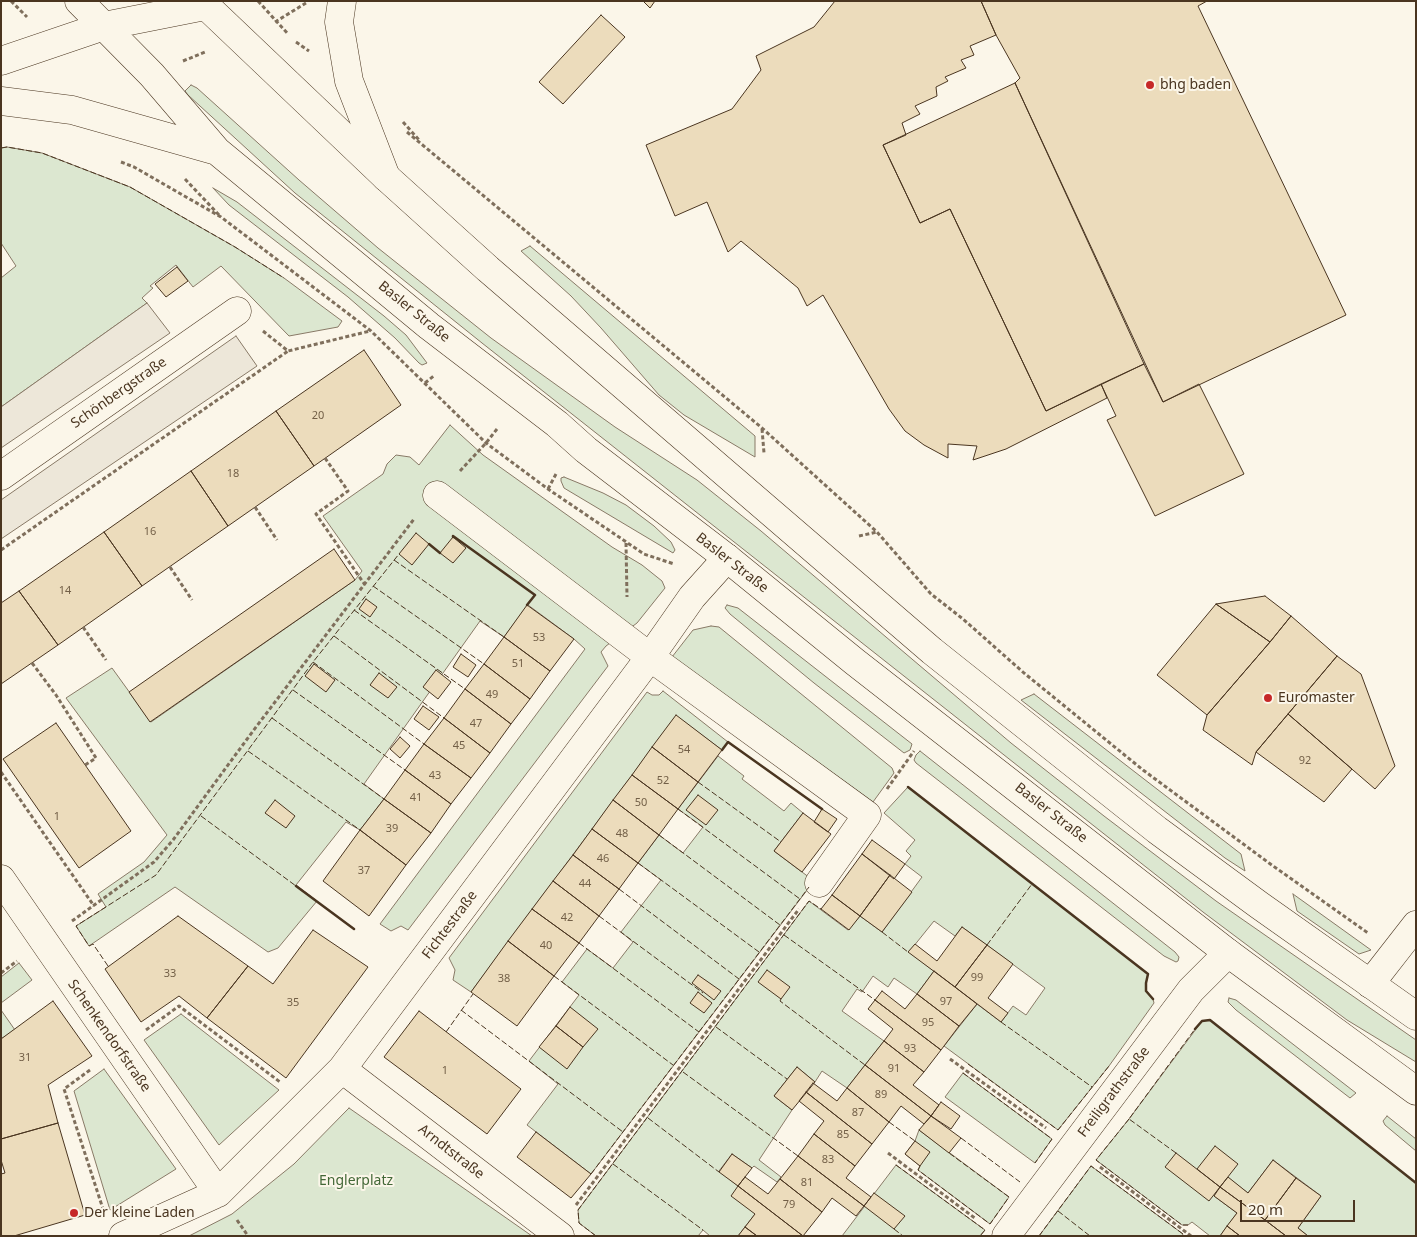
<!DOCTYPE html>
<meta charset="utf-8">
<style>
body{margin:0}
#map{position:relative;width:1417px;height:1237px;overflow:hidden;background:#fbf6e9;font-family:"Noto Sans",sans-serif}
canvas{display:block}
.frame{position:absolute;inset:0;border:2px solid #4a3520;pointer-events:none}
.scale{position:absolute;left:1240px;top:1200px;width:115px;height:22px;box-sizing:border-box;border:2px solid #4a3520;border-top:0;padding-left:6px;font-size:15px;line-height:18px;white-space:nowrap;color:#4a3520;-webkit-text-stroke:4px #fbf6e9;paint-order:stroke}
</style>
<div id="map">
<canvas width="1417" height="1237"></canvas>
<div class="frame"></div>
<div class="scale">20 m</div>
</div>
<script>
const ctx = document.querySelector('canvas').getContext('2d');
ctx.lineJoin = 'round';
function paint(path, color) { ctx.fillStyle = color; ctx.fill(path, 'evenodd'); }
const toPath = rows => new Path2D(rows.map(r => 'M' + r).join(''));
function stroke(path, color, width, dash) { ctx.strokeStyle = color; ctx.lineWidth = width; ctx.lineCap = dash ? 'butt' : 'round'; ctx.setLineDash(dash || []); ctx.stroke(path); }
function write(font, color, halo, rows, align = 'center') {
  ctx.font = font + ' "Noto Sans",sans-serif'; ctx.lineWidth = 4; ctx.setLineDash([]); ctx.textBaseline = 'middle'; ctx.strokeStyle = halo; ctx.fillStyle = color; for (const [text, x, y, turn = 0] of rows) {
    ctx.save(); ctx.translate(x, y); ctx.rotate((+turn || 0) * Math.PI / 180); ctx.textAlign = isNaN(turn) ? turn : align; if (halo) ctx.strokeText(text, 0, 0); ctx.fillText(text, 0, 0); ctx.restore();
  }
}
const green = toPath([
 [191,85,197,88,299,180,378,248,491,338,615,427,697,480,761,531,1011,743,1104,816,1216,901,1416,1040,1416,1062,1347,1020,1203,912,482,343,295,193,188,95,185,91,191,85],
 [7,147,42,153,130,187,235,247,284,278,342,321,338,327,289,336,221,266,193,287,176,265,150,286,153,288,142,298,147,303,1,407,1,278,16,266,1,243,1,148,7,147],
 [213,188,237,202,384,316,406,335,427,363,422,365,419,363,395,338,348,297,229,205,213,188],
 [530,246,755,436,755,457,684,415,659,395,601,328,571,296,521,251,530,246],
 [450,425,483,455,612,547,642,565,662,581,665,588,637,623,606,646,601,652,608,666,408,930,401,926,391,931,380,924,585,649,574,639,528,605,504,637,480,621,364,784,384,799,360,830,346,822,296,885,317,901,278,948,268,952,175,887,89,946,76,926,106,907,98,894,144,862,167,835,66,698,112,668,151,722,355,580,362,571,323,516,383,474,387,464,396,455,410,457,419,465,450,425],
 [564,477,603,493,626,505,654,526,671,542,675,550,673,553,564,488,561,481,561,478,564,477],
 [727,605,738,608,912,744,910,750,904,753,814,683,730,614,725,608,727,605],
 [711,626,719,627,892,768,894,773,873,802,672,657,693,630,711,626],
 [663,691,728,742,722,750,676,716,471,992,453,980,455,970,449,958,647,692,652,695,659,695,663,691],
 [1034,694,1241,854,1245,871,1225,858,1021,700,1034,694],
 [920,751,1175,952,1179,957,1178,961,1176,962,1164,956,916,763,914,760,916,755,920,751],
 [718,756,744,776,742,779,784,811,791,803,803,813,774,851,814,881,591,1174,527,1125,558,1084,529,1061,579,995,562,982,587,949,613,968,633,942,621,932,661,880,638,863,659,835,683,853,703,827,678,809,718,756],
 [908,787,1148,974,1146,983,1146,990,1153,999,1154,1003,1109,1066,1058,1130,944,1046,977,1004,1001,1022,1013,1006,1026,1015,1045,988,962,927,955,936,934,921,909,952,934,971,917,994,894,978,888,987,873,976,862,992,857,989,842,1011,884,1041,847,1088,822,1071,815,1082,797,1067,774,1096,792,1110,759,1160,781,1177,777,1182,754,1166,752,1168,732,1154,719,1171,738,1186,755,1214,738,1236,710,1236,703,1230,698,1236,596,1236,579,1223,578,1210,809,901,848,930,860,916,882,932,922,877,905,864,911,856,906,851,915,840,884,813,908,787],
 [1293,894,1371,950,1359,954,1297,911,1293,894],
 [19,963,32,980,1,1003,1,977,19,963],
 [1229,998,1236,1000,1356,1093,1350,1098,1236,1010,1228,1002,1229,998],
 [1,1010,15,1030,1,1039,1,1010],
 [181,1014,279,1090,219,1145,144,1040,181,1014],
 [1210,1020,1416,1183,1416,1236,1308,1236,1298,1228,1321,1196,1273,1160,1248,1193,1227,1177,1214,1196,1237,1213,1220,1236,1210,1236,1192,1222,1188,1225,1182,1225,1096,1160,1129,1119,1202,1021,1210,1020],
 [104,1069,176,1169,110,1210,74,1091,104,1069],
 [963,1073,1052,1139,1035,1163,945,1097,963,1073],
 [349,1108,532,1236,189,1236,232,1214,294,1164,349,1108],
 [1387,1116,1416,1139,1416,1151,1385,1125,1383,1121,1387,1116],
 [919,1130,1009,1197,990,1224,918,1170,920,1166,905,1154,915,1141,919,1130],
 [896,1165,985,1230,980,1236,842,1236,896,1165],
 [1091,1166,1183,1234,1182,1236,1039,1236,1091,1166]
]);
paint(green, '#dce7d0');
stroke(green, '#887966', 1);
const parking = toPath([
 [147,303,170,333,1,448,1,407,147,303],
 [236,336,257,366,1,539,1,500,236,336]
]);
paint(parking, '#ede7d9');
stroke(parking, '#887966', 1);
const building = toPath([
 [643,1,655,1,650,8,643,1],
 [835,1,981,1,996,35,970,46,974,55,961,60,966,68,945,77,948,81,936,87,937,96,915,106,920,114,902,123,906,135,883,145,920,223,950,209,1046,411,1101,384,1107,398,1006,449,973,460,977,446,948,444,948,458,924,445,905,431,889,409,823,295,807,306,798,288,741,241,728,252,707,202,675,216,646,145,732,109,761,70,756,56,814,27,835,1],
 [981,1,1207,1,1198,6,1346,315,1163,402,1015,83,1020,78,996,35,981,1],
 [601,15,625,37,563,104,539,82,601,15],
 [1015,83,1144,364,1046,411,950,209,920,223,883,145,1015,83],
 [177,267,188,281,166,297,155,284,177,267],
 [364,350,401,405,314,466,276,411,364,350],
 [1144,364,1163,402,1199,384,1244,474,1155,516,1107,420,1116,416,1101,384,1144,364],
 [276,411,314,466,228,526,191,471,276,411],
 [191,471,228,526,142,586,104,532,191,471],
 [104,532,142,586,58,645,19,591,104,532],
 [416,533,429,544,412,565,399,554,416,533],
 [453,537,466,548,453,563,440,553,453,537],
 [334,549,355,580,150,722,129,692,334,549],
 [19,591,58,645,1,684,1,603,19,591],
 [1265,596,1291,616,1270,642,1216,604,1265,596],
 [366,599,377,607,370,617,359,609,366,599],
 [1216,604,1270,642,1207,715,1157,675,1216,604],
 [527,605,574,639,550,671,504,637,527,605],
 [1291,616,1337,656,1256,752,1252,765,1203,730,1207,715,1270,642,1291,616],
 [504,637,550,671,530,699,484,664,504,637],
 [461,654,476,665,468,677,453,667,461,654],
 [1337,656,1361,674,1395,766,1375,789,1288,714,1337,656],
 [314,664,335,680,326,692,305,676,314,664],
 [484,664,530,699,511,724,465,689,484,664],
 [436,670,451,682,438,699,423,687,436,670],
 [379,673,397,687,388,698,370,685,379,673],
 [465,689,511,724,490,753,444,718,465,689],
 [423,706,439,717,429,730,414,719,423,706],
 [1288,714,1352,769,1324,802,1256,752,1288,714],
 [676,715,722,750,698,782,652,747,676,715],
 [444,718,490,753,471,778,424,744,444,718],
 [56,723,131,831,79,868,3,759,56,723],
 [400,737,410,746,400,758,390,749,400,737],
 [424,744,471,778,451,804,405,770,424,744],
 [652,747,698,782,678,809,632,775,652,747],
 [405,770,451,804,431,833,384,799,405,770],
 [632,775,678,809,659,835,613,800,632,775],
 [698,795,718,810,706,825,686,810,698,795],
 [384,799,431,833,406,865,360,830,384,799],
 [275,800,295,816,286,828,265,813,275,800],
 [613,800,659,835,638,863,592,829,613,800],
 [822,809,837,819,828,832,814,822,822,809],
 [803,813,831,834,802,872,774,851,803,813],
 [592,829,638,863,619,889,573,855,592,829],
 [360,830,406,865,369,916,323,881,360,830],
 [872,840,905,864,894,879,862,854,872,840],
 [862,854,890,875,860,916,832,895,862,854],
 [573,855,619,889,599,916,553,881,573,855],
 [890,875,912,892,882,932,860,916,890,875],
 [553,881,599,916,579,943,532,909,553,881],
 [832,895,860,916,849,930,821,909,832,895],
 [532,909,579,943,554,976,508,941,532,909],
 [178,916,248,966,207,1018,179,996,141,1022,105,969,178,916],
 [962,927,987,945,955,987,908,952,915,944,937,961,962,927],
 [313,930,368,967,286,1078,207,1018,248,966,273,984,313,930],
 [508,941,554,976,517,1026,471,992,508,941],
 [987,945,1013,964,988,998,1008,1013,1001,1022,955,987,987,945],
 [767,970,790,987,781,999,758,982,767,970],
 [934,971,977,1004,959,1026,917,994,934,971],
 [698,975,721,991,714,1000,692,983,698,975],
 [882,991,905,1009,917,994,959,1026,941,1050,875,1000,882,991],
 [698,992,712,1003,704,1013,690,1003,698,992],
 [875,1000,941,1050,924,1072,884,1041,893,1029,868,1009,875,1000],
 [53,1001,92,1056,48,1085,58,1123,1,1139,1,1039,53,1001],
 [570,1007,598,1029,583,1047,556,1026,570,1007],
 [419,1011,521,1089,487,1134,384,1057,419,1011],
 [556,1026,583,1047,567,1069,539,1047,556,1026],
 [884,1041,924,1072,913,1085,939,1105,931,1116,865,1065,884,1041],
 [865,1065,931,1116,924,1124,901,1106,889,1122,847,1088,865,1065],
 [797,1067,815,1082,792,1110,774,1096,797,1067],
 [813,1083,837,1101,847,1088,889,1122,872,1144,806,1092,813,1083],
 [806,1092,872,1144,855,1166,814,1134,824,1121,799,1101,806,1092],
 [941,1102,960,1116,951,1129,931,1116,941,1102],
 [931,1116,961,1138,949,1153,919,1130,931,1116],
 [58,1123,85,1215,14,1236,1,1236,1,1174,5,1173,1,1160,1,1139,58,1123],
 [536,1132,591,1174,571,1198,517,1157,536,1132],
 [814,1134,855,1166,846,1178,871,1197,864,1206,798,1156,814,1134],
 [915,1141,930,1152,920,1166,905,1154,915,1141],
 [1215,1146,1238,1164,1220,1187,1197,1169,1215,1146],
 [1176,1153,1220,1187,1209,1201,1165,1167,1176,1153],
 [732,1154,752,1168,738,1186,719,1172,732,1154],
 [798,1156,864,1206,856,1216,832,1198,822,1212,780,1179,798,1156],
 [1273,1160,1296,1178,1265,1220,1220,1187,1228,1177,1248,1193,1273,1160],
 [745,1177,768,1194,780,1179,822,1212,803,1236,738,1186,745,1177],
 [1296,1178,1321,1196,1298,1228,1308,1236,1286,1236,1265,1220,1296,1178],
 [738,1186,803,1236,757,1236,745,1227,755,1214,731,1196,738,1186],
 [1220,1187,1265,1220,1286,1236,1240,1236,1227,1226,1237,1213,1214,1196,1220,1187],
 [874,1193,905,1216,894,1229,864,1206,874,1193],
 [1227,1226,1240,1236,1220,1236,1227,1226],
 [745,1227,757,1236,738,1236,745,1227]
]);
paint(building, '#ecdcbc');
stroke(building, '#4a3520', 1);
const minor = toPath([
 [342,1,339,22,349,81,386,177],
 [1,476,237,311],
 [437,495,650,657,867,815,819,883],
 [1,879,218,1193],
 [1370,984,1416,925],
 [342,1069,560,1236],
 [123,1236,218,1193,342,1069,650,657,692,597,727,558],
 [1006,1236,1191,990,1228,953]
]);
const major = toPath([
 [79,1,152,75,217,151,429,326,557,424,586,450,727,558,855,662,1228,953,1416,1091],
 [201,1,386,177,488,269,932,651,1157,830,1259,905,1416,1016],
 [1,61,104,26,205,6],
 [1,101,72,110,217,151]
]);
stroke(minor, '#4a3520', 29);
stroke(major, '#4a3520', 29);
stroke(toPath([
 [11,1,27,17],
 [258,1,288,34],
 [275,22,306,3],
 [296,42,309,51],
 [183,61,205,52],
 [403,122,419,140],
 [407,132,762,428,877,532,931,594,963,619,1024,673,1143,770,1269,863,1368,933],
 [121,162,134,167,221,217,371,331,486,443,548,489,644,554,674,564],
 [185,179,219,215],
 [263,331,288,351,370,331],
 [425,383,435,375],
 [762,429,764,453],
 [325,458,348,491,316,514,365,585],
 [460,471,486,443,497,429],
 [548,489,556,474],
 [255,507,277,540],
 [859,536,877,532],
 [626,543,627,597],
 [1,550,288,351],
 [170,567,192,600],
 [83,627,106,660],
 [32,663,56,695,96,758,85,765],
 [1,772,94,906],
 [887,789,914,751],
 [72,921,154,862,173,840,253,731,414,519],
 [1,973,17,961],
 [146,1030,179,1006,280,1082],
 [950,1059,1046,1128],
 [90,1070,64,1089,103,1209],
 [888,1153,976,1219],
 [1100,1167,1191,1236],
 [576,1205,799,909],
 [237,1220,248,1236]
]), '#7f6f5c', 3, [4, 2.5]);
stroke(minor, '#fbf6e9', 28);
stroke(major, '#fbf6e9', 28);
stroke(toPath([
 [1,148,7,147,42,153,130,187,235,247,284,278],
 [394,560,504,637],
 [373,586,484,664],
 [354,610,465,689],
 [334,636,444,718],
 [313,662,424,744],
 [293,690,405,770],
 [272,718,384,799],
 [248,751,360,830],
 [698,782,781,842],
 [678,809,800,899],
 [201,816,296,886],
 [659,835,780,925],
 [638,863,759,952],
 [619,889,739,979],
 [599,916,703,993],
 [882,932,908,952],
 [784,935,875,1000],
 [579,943,699,1032],
 [987,945,1032,884],
 [108,966,93,944,89,946,76,926,156,875,313,662,399,554],
 [554,976,673,1065],
 [781,999,780,1001,865,1065],
 [461,1010,623,1132],
 [1001,1022,1092,1087],
 [716,1027,787,1079],
 [446,1032,473,994],
 [968,1064,1058,1130,1109,1066],
 [683,1072,798,1156],
 [963,1073,1052,1139,1035,1163],
 [648,1118,719,1172],
 [1129,1119,1096,1160,1182,1225,1188,1225],
 [889,1122,915,1141],
 [961,1138,1020,1182],
 [1176,1153,1129,1119,1195,1029],
 [613,1164,703,1230],
 [896,1165,985,1230,980,1236],
 [920,1166,918,1170,990,1224,1009,1197,949,1153],
 [591,1174,809,887],
 [1058,1211,1090,1236],
 [894,1229,903,1236],
 [596,1236,579,1223,578,1210,809,901,821,909],
 [1039,1236,1091,1166,1183,1234]
]), '#4a3520', 1, [6, 2.5]);
stroke(toPath([
 [453,537,453,536,535,595,527,605],
 [429,544,440,553],
 [722,750,728,742,822,809],
 [908,787,1148,974,1146,983,1146,991,1153,999],
 [296,886,354,929],
 [1195,1029,1202,1021,1210,1020,1416,1183]
]), '#4a3520', 2.5);
for (const [x, y, r, color] of [
 [1150,85,5,"#c62828"],
 [1268,698,5,"#c62828"],
 [74,1213,5,"#c62828"]
]) { const dot = new Path2D(); dot.arc(x, y, r, 0, 2 * Math.PI); ctx.fillStyle = color; ctx.fill(dot); stroke(dot, '#fbf6e9', 2); }
write('11px', '#725f47', null, [
 ["20",318,416],
 ["18",233,474],
 ["16",150,532],
 ["14",65,591],
 ["53",539,638],
 ["51",518,664],
 ["49",492,695],
 ["47",476,724],
 ["45",459,746],
 ["54",684,750],
 ["92",1305,761],
 ["43",435,776],
 ["52",663,781],
 ["41",416,798],
 ["50",641,803],
 ["1",57,817],
 ["39",392,829],
 ["48",622,834],
 ["46",603,859],
 ["37",364,871],
 ["44",585,884],
 ["42",567,918],
 ["40",546,946],
 ["33",170,974],
 ["99",977,978],
 ["38",504,979],
 ["97",946,1002],
 ["35",293,1003],
 ["95",928,1023],
 ["93",910,1049],
 ["31",25,1058],
 ["91",894,1069],
 ["1",445,1071],
 ["89",881,1095],
 ["87",858,1113],
 ["85",843,1135],
 ["83",828,1160],
 ["81",807,1183],
 ["79",789,1205]
]);
write('14px', '#4a3520', '#fbf6e9', [
 ["bhg baden",1160,85],
 ["Euromaster",1278,698],
 ["Der kleine Laden",84,1213]
], 'left');
write('14px', '#4a3520', '#fbf6e9', [
 ["Basler Straße",414,312,39],
 ["Schönbergstraße",119,393,-35],
 ["Basler Straße",732,563,38],
 ["Basler Straße",1051,813,38],
 ["Fichtestraße",450,925,-53],
 ["Schenkendorfstraße",109,1036,55],
 ["Freiligrathstraße",1114,1092,-53],
 ["Arndtstraße",451,1152,38]
]);
write('14px', '#436837', '#fbf6e9', [
 ["Englerplatz",356,1181]
]);
</script>
